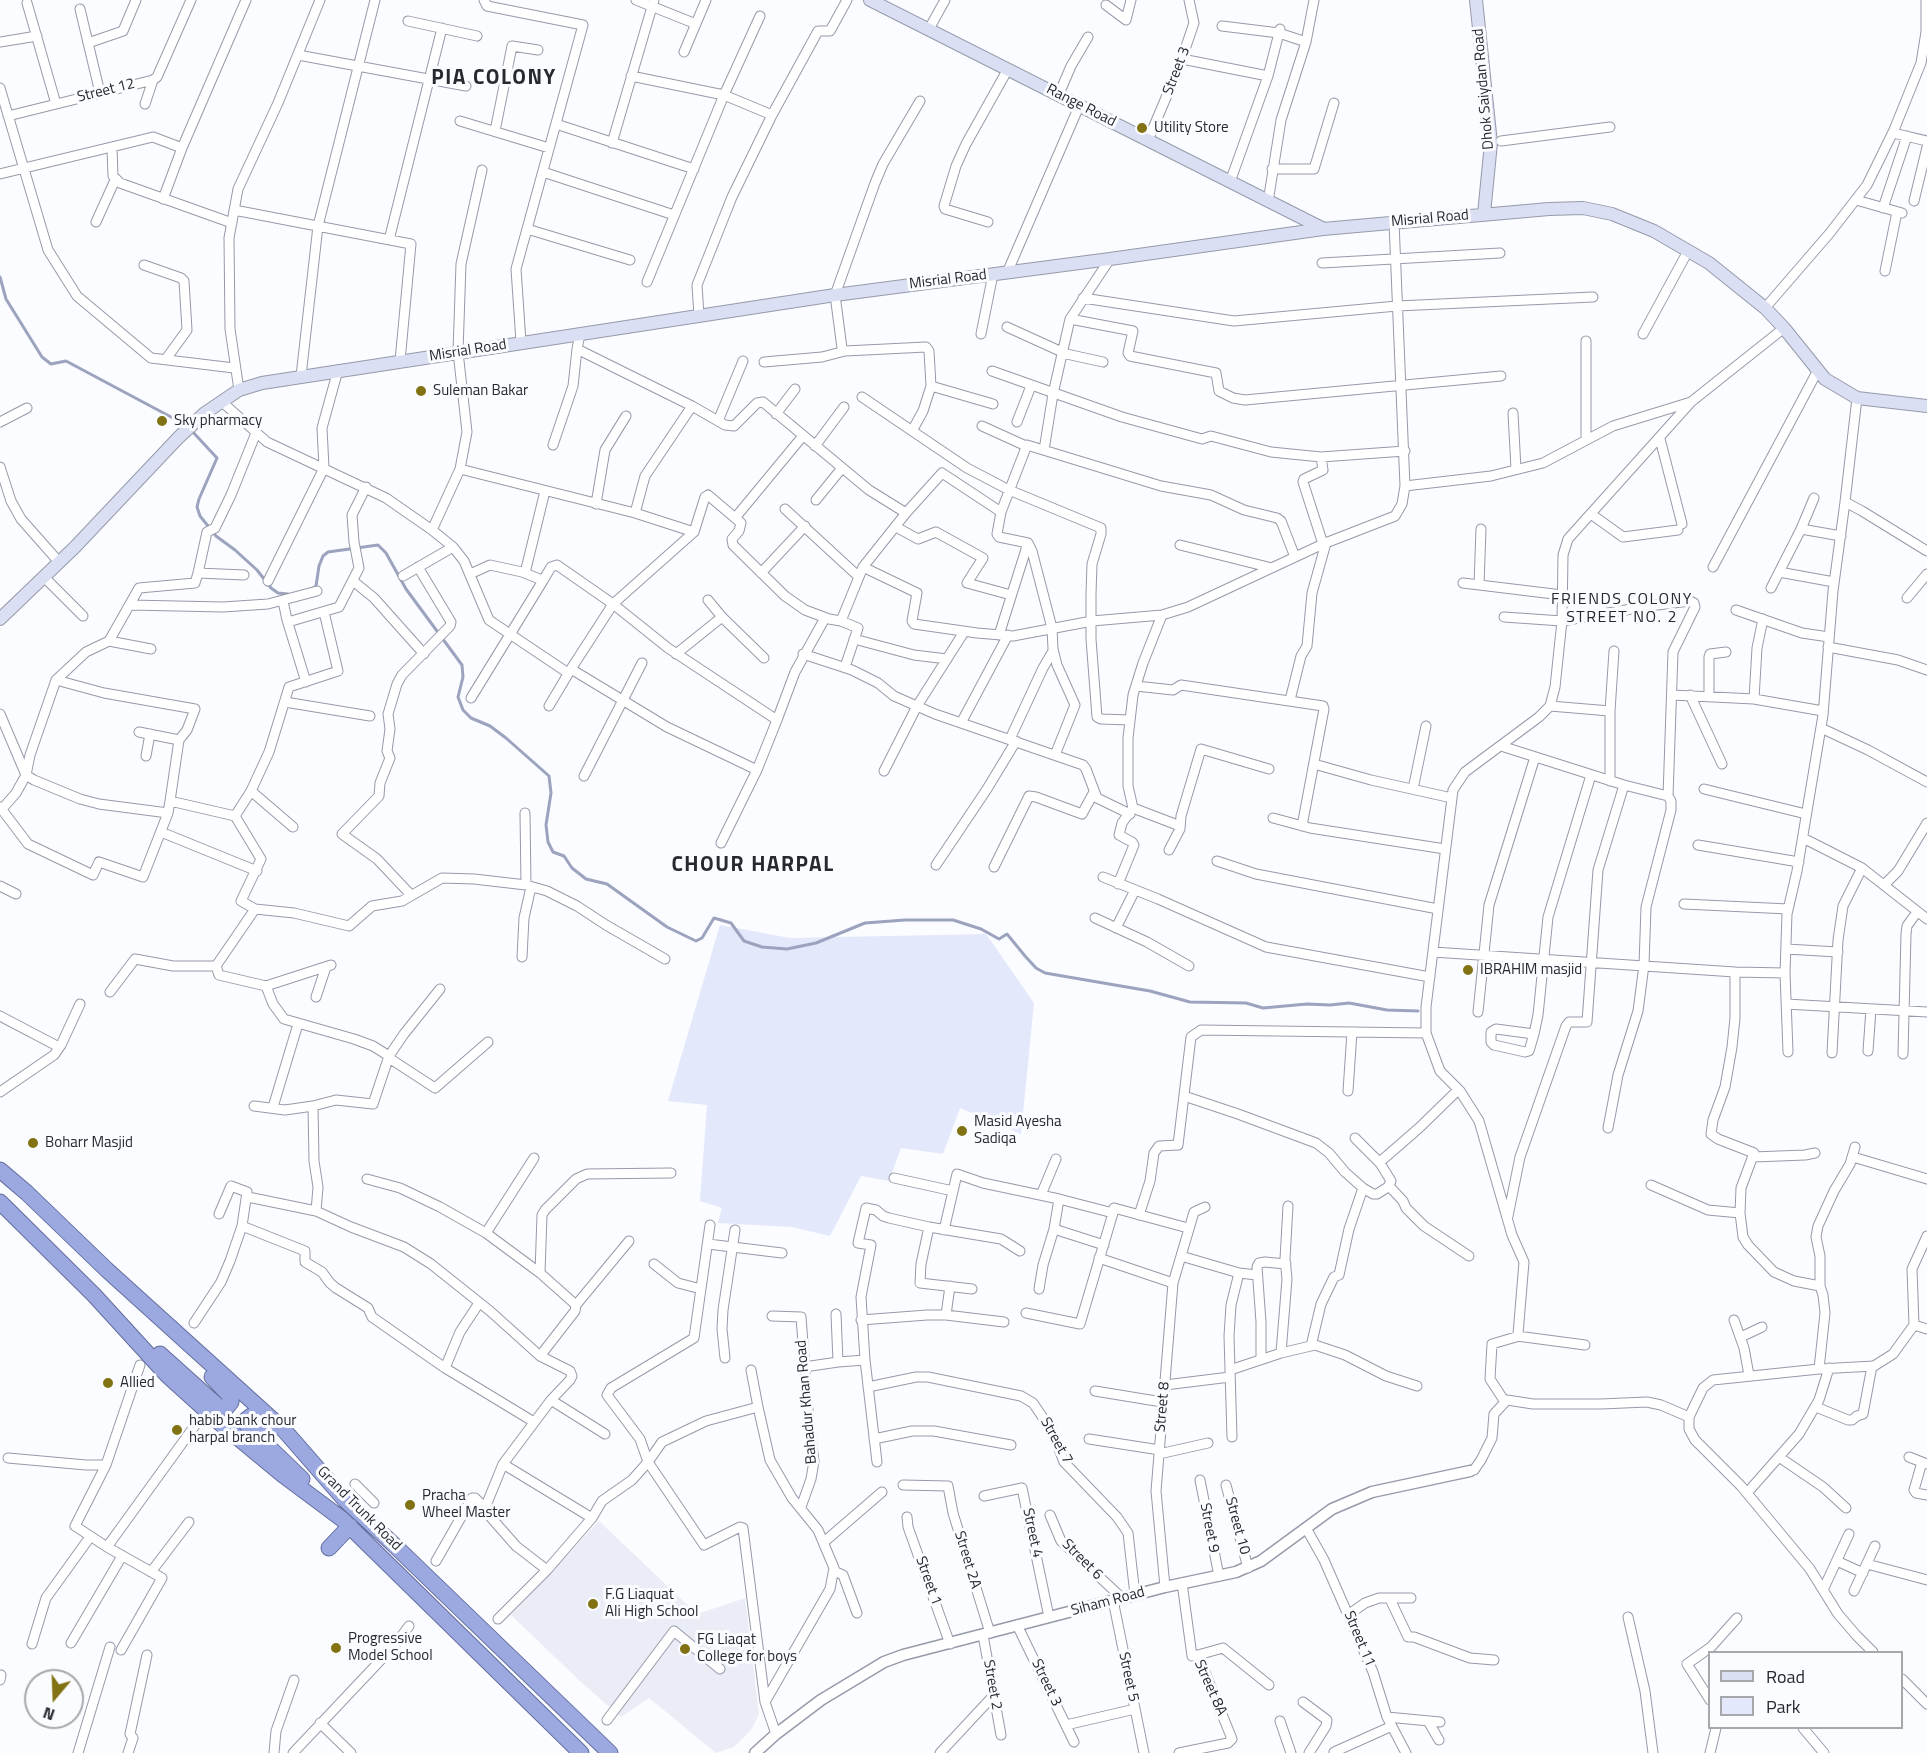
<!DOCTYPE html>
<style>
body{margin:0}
#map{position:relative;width:1927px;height:1753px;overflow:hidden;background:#fbfcff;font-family:"Titillium Web",sans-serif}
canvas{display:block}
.legend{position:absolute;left:1708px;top:1651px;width:195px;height:78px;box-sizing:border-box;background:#fbfcff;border:2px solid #a6a8ac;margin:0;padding:8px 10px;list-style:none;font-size:18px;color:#27292f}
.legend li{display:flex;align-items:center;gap:12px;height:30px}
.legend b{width:30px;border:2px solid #a6a8ac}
.north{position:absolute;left:24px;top:1669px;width:60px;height:60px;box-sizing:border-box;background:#fbfcff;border:2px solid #a6a8ac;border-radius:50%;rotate:199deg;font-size:16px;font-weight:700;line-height:24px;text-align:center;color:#27292f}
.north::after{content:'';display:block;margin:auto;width:21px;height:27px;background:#817213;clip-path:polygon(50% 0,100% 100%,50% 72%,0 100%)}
</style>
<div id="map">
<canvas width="1927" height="1753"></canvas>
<ul class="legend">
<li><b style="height:8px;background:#dadff3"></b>Road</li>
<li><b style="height:16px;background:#e3e8fb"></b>Park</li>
</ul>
<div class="north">N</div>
</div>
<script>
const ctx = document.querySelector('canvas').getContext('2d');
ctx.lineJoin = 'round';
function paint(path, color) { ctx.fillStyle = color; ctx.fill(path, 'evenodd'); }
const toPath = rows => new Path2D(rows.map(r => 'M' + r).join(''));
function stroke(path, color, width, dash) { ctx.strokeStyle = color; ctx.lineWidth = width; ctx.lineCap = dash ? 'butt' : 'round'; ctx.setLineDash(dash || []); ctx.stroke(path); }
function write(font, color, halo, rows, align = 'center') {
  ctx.font = font + ' "Titillium Web",sans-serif'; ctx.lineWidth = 6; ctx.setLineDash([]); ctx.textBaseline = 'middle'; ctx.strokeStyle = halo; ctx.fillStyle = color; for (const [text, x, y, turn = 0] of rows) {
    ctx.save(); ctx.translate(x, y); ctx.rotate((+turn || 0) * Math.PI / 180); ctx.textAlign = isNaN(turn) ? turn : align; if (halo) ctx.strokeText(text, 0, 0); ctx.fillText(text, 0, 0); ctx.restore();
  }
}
paint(toPath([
 [599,1521,697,1614,745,1598,759,1714,751,1730,734,1747,716,1753,649,1698,621,1717,582,1683,511,1615]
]), '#eaedf6');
paint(toPath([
 [720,925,790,938,986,934,1034,1003,1021,1134,960,1108,943,1154,901,1148,889,1181,861,1176,830,1236,792,1227,718,1223,722,1208,700,1201,707,1105,668,1101]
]), '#e3e8fb');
stroke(toPath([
 [0,277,6,299,42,357,51,364,66,361,186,425],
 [191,430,217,458,199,499,197,507,200,516,216,536,235,550,257,570,271,588,278,593,288,594],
 [312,589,316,586,319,566,323,556,328,552,378,545,386,553,406,589,462,665,463,677,458,697,463,710,471,718,490,726,506,738,549,776,551,793,546,825,548,842,553,852,564,856,572,868,586,879,607,884,667,927,696,941,702,938,714,918,731,923,744,941,762,947,787,949,816,943,865,923,905,920,953,920,981,929,999,939,1007,934,1025,956,1036,968,1045,973,1150,991,1190,1002,1246,1003,1263,1008,1307,1004,1330,1005,1349,1003,1387,1010,1418,1011]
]), '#9ca3be', 3);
const minor = toPath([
 [484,0,487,6,583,25,516,269,521,342],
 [636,0,696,24],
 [27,3,56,104],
 [1106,5,1126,20,1131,0],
 [80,9,100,93],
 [408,21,477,36],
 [1222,26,1279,33,1306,42],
 [929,29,945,0],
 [0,42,37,36],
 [88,43,123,31,136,0],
 [684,52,706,0],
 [298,55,466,86],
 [1182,59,1268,76],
 [631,76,724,95,772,115],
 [0,88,48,250,77,296,151,358,234,368],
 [1059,94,1071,66,1088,37],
 [145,104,153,80],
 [8,116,153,80,157,77,191,0],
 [460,121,549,148],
 [556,124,694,169],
 [495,131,512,46,538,50],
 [1893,133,1927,141],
 [1148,140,1179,67,1194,23,1189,0],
 [1501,141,1610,127],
 [612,143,654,0],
 [112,148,113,176,120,183,232,223],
 [1272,169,1314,169,1334,103],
 [543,172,674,215],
 [0,174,153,137,182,148],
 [1230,182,1268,76,1280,29],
 [163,199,182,148,246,0],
 [1856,200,1902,213],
 [1914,201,1927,147],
 [1268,202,1281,120,1306,42,1314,0],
 [1883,208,1907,136],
 [234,210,411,244,400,361],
 [96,222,115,180],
 [988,222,945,209,944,206,956,166,966,144,1008,69],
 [527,229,630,260],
 [389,240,442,28],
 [1322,263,1500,253],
 [144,265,181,278,184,281,187,330,166,359],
 [1885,271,1897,212],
 [1007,273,1080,104],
 [647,282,724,95,760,16],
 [1083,298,1234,321,1397,306,1593,297],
 [1765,308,1829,234,1867,185,1894,130,1921,63,1926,32,1926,0],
 [699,316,697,285,732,197,772,115,818,31,830,31,847,0],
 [1070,319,1133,331,1128,353,1130,356,1216,373,1219,391,1233,398,1245,400,1501,376],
 [1007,327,1062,352],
 [580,334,577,349,692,406,645,476,635,513],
 [981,334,993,274],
 [1643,334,1688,251],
 [845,351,842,348,835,295,875,183,883,164,920,101],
 [1062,353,1103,362],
 [764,362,822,357,845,351,926,347,929,351,931,386,923,411,912,431],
 [992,371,1122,417,1202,439,1211,436,1271,452,1321,457,1405,451],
 [301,376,318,226,375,0],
 [931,386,993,404],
 [239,390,230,329,229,238,238,189,278,103,320,0],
 [862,397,967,468,1009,490,1101,528,1101,534,1092,564,1091,594,1091,639,1097,717,1101,719,1130,720],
 [221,401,267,442,386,498,432,530,453,547,464,561,489,620,568,673],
 [1513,413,1516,469],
 [776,414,795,389],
 [718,421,743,361],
 [0,422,27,408],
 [1017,422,1031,386],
 [982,426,1026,446],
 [1660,439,1682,524],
 [1586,440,1586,341],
 [553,445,573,386,577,349],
 [815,446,844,407],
 [1044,450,1053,394,1070,319,1110,259],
 [1321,457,1323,470,1304,479,1303,482,1323,544],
 [0,467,11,501,21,519,59,562],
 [460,469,635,513,694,532],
 [1405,486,1491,476,1543,463,1613,426,1691,402],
 [816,500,842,468],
 [1845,502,1862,511,1927,551],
 [596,504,605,450,626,416],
 [785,509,859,577],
 [906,513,942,473,1001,512],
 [1591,514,1623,537,1678,530],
 [735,518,802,437],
 [896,527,918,539,936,532,983,558,967,583,1011,595],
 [1801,529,1841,536],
 [432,530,460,469,467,432,458,352,461,264,482,170],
 [1180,545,1272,568],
 [863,567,917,593,912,621,914,624,977,633,1013,636,1092,621,1162,615,1188,607,1323,544,1395,516,1402,504,1405,486,1394,222],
 [1713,567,1818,370],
 [1779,572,1834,582],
 [198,573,207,532,215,528,231,495,256,433],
 [525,573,545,491],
 [761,573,805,526],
 [470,574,490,565,522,572,542,580,544,579,551,567,557,565,613,604,668,648,777,720,757,770,721,843],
 [403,576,453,547],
 [44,577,83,616],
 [268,581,324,468,322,428,338,370],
 [353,581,374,598,424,654],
 [1463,583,1562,595],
 [1479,585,1481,529],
 [1771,588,1801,529,1814,498],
 [1907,598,1927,574],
 [708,600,722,617,764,658],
 [283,601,287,620,306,682],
 [130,605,223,607,268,604,317,591],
 [1736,610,1802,633,1829,637],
 [1504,617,1562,621,1649,606,1690,601,1694,603,1695,607,1673,652,1668,796],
 [841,621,858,628,845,667],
 [288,622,339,607,359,568,354,542,352,515,366,487],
 [999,635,1028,543],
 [854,639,914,655,947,659],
 [109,641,151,649],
 [1828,647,1898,660,1927,670],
 [676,654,722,617],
 [803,654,852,670,878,683,894,696,935,714,1083,765,1086,769,1097,798,1130,814],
 [571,669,667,727,757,770],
 [56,680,104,693,195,709,187,730,179,740,170,801],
 [1136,686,1173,690,1181,685,1323,706,1324,709,1302,826],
 [1672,695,1754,699,1823,711],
 [1690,695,1722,764],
 [1709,696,1709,657,1710,654,1726,652],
 [471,698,544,579],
 [1754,699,1757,648,1763,619],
 [1290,700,1301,656,1307,646,1312,593,1326,543],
 [285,702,370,716],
 [549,706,571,669,613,604,694,532,705,497,708,495,741,523,739,531,732,539,733,545,785,596,805,610,829,619,841,621,863,567,906,513,869,490,763,402,757,403,734,426,725,425,692,406],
 [1550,706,1610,711],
 [0,714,26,775,34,780,80,799,99,804,168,813,143,877,99,862,93,875,28,844,0,807],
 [777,720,795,672,825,618],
 [961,723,1008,635],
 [1821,728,1868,750,1927,782],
 [139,732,179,740],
 [1010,739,1043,668,1053,651],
 [1501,746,1624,785,1668,796,1671,801,1671,810,1646,907,1644,965,1638,1011,1618,1075,1608,1128],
 [1055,755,1075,705,1057,665,1053,649,1052,628,1032,551,1028,543,999,537,997,534,1001,512,1027,445,1161,486,1211,495,1244,510,1277,518,1281,521,1295,557],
 [146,756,150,734],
 [1314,764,1371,780,1452,798],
 [884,771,917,706,964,632],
 [584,776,642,663],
 [1610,781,1610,711,1614,651],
 [1413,789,1426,726],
 [1704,789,1806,814],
 [251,791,293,827],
 [1133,808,1180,826],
 [2,809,16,793,26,775,30,755,56,680,86,652,109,641,139,588,195,583,198,573,244,575],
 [525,813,526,885],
 [235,816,251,791,269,752,289,687,338,671,324,612],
 [1273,818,1310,828,1445,849],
 [161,832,257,871],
 [1803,838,1862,868,1927,919],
 [1698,845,1799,862],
 [1169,850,1180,829,1181,816,1201,749,1269,769],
 [1217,861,1256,874,1438,909],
 [936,865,987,789,1016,741],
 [994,867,1029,796,1036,797,1082,814,1094,792],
 [1103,877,1158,899,1266,947,1430,977],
 [1118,884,1134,845,1132,842,1119,835,1122,823,1133,808,1128,786,1128,738,1133,695,1143,663,1162,615],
 [1884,885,1898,871,1927,823],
 [0,886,16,894],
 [411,895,377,859,342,834,379,796,380,783,390,758,387,751,390,729,388,714,397,684,402,675,450,626,451,622,418,567],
 [1684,904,1788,909],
 [255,909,294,913,349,926,372,906,402,901,442,878,474,879,526,885,547,891,577,906,606,925,665,959],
 [1095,918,1147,942,1189,966],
 [1116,928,1135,890],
 [1786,949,1838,952],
 [1433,952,1735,972,1735,1018,1732,1047,1725,1087,1713,1120,1711,1134,1718,1139,1754,1153,1741,1188,1740,1213,1743,1237,1748,1245,1774,1272,1794,1281,1820,1286,1823,1295,1825,1313,1819,1369],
 [522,957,524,918,531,887],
 [216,966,219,975,266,986,273,1004,284,1019,354,1039,373,1046,389,1056,373,1104,336,1100,313,1106,314,1161,318,1187,316,1211],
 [1735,972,1785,973],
 [266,986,331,965],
 [110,992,135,959,173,966,216,966,255,909,241,901,261,859,235,816,170,801,168,813],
 [316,997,326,967],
 [1786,1004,1927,1012],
 [1478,1012,1489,905,1535,757],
 [0,1016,59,1047],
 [1426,1033,1440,1071,1460,1091,1479,1121,1512,1235,1524,1262,1518,1334,1516,1337,1492,1344,1490,1379,1505,1402],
 [1534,1034,1496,1029,1491,1032,1491,1042,1494,1045,1525,1052,1529,1051,1534,1034,1538,1015,1548,917,1591,775],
 [1868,1051,1871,1009],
 [1788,1052,1785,973,1787,914,1797,871,1823,715,1833,591,1845,502,1857,398],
 [1832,1053,1838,940,1843,906,1862,868],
 [1903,1054,1906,934,1907,926,1917,912],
 [389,1056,404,1034,440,989],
 [389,1058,435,1088,488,1042],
 [1348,1091,1352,1032],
 [0,1092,54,1055,61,1045,80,1004],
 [1184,1096,1238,1114,1316,1143,1329,1153,1345,1172,1363,1188,1373,1194,1377,1194,1388,1187,1391,1181,1380,1163,1381,1161,1419,1128,1458,1090],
 [254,1106,285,1110,313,1106],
 [273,1107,298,1024],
 [1355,1138,1380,1163],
 [1753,1157,1805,1155,1815,1153],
 [1853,1157,1927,1179],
 [894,1178,953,1191],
 [367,1179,400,1188,440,1207,486,1233,540,1273,576,1305,575,1311,540,1356],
 [1651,1185,1708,1210,1740,1213],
 [1389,1186,1403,1201,1406,1208,1424,1226,1469,1256],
 [1041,1195,1056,1159],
 [248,1197,316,1211,351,1227,404,1247,431,1264,490,1311,540,1356,570,1371,572,1376,570,1380,551,1400,503,1464,485,1508,487,1513,516,1546,547,1570],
 [1139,1215,1150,1181,1154,1153,1159,1146,1178,1145,1191,1037,1201,1030,1426,1033,1426,1007,1453,790,1465,772,1539,717,1550,706,1555,687,1562,621,1563,555,1568,539,1691,402,1784,328],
 [1508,1216,1520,1157,1566,1026,1569,1022,1587,1022,1598,870,1624,785],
 [710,1225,694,1338,611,1388,607,1395,640,1439,648,1462,704,1545,740,1527,743,1528,765,1702],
 [242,1226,305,1251,305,1262,322,1272,330,1283,336,1288,368,1308,372,1317,445,1368,534,1422],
 [929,1227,921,1264,920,1283,972,1289],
 [1054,1229,1104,1245],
 [944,1230,957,1174,983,1183,1059,1199],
 [486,1233,534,1158],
 [708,1244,782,1253],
 [1181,1256,1239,1273,1257,1275],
 [1099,1258,1173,1283],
 [654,1264,678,1283,701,1289],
 [540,1273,542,1215,545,1210,576,1179,587,1174,671,1173],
 [1820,1286,1820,1256,1816,1237,1818,1226,1834,1191,1850,1164,1855,1147],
 [1039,1289,1043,1265,1054,1229,1059,1199,1113,1213,1114,1208,1188,1228],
 [576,1305,629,1241],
 [1026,1313,1080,1324,1113,1213],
 [836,1314,838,1362],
 [946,1315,950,1286],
 [772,1316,801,1317,809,1423,814,1461,811,1479,801,1507],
 [861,1320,927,1315,946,1315,1004,1322],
 [1734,1320,1744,1348,1749,1375],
 [194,1323,221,1282,230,1261,242,1226,247,1192,231,1186,219,1214],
 [1914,1325,1927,1329],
 [1517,1336,1585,1345],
 [1741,1337,1762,1327],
 [1311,1346,1321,1304,1334,1277,1339,1275,1349,1229,1363,1188],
 [1281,1353,1287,1279,1285,1259,1288,1206],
 [725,1358,722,1329,723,1310,735,1230],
 [1261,1359,1261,1322,1257,1267,1259,1263,1265,1262,1286,1264],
 [804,1367,838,1362,865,1360],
 [445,1368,460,1332,479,1303],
 [751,1370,758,1407],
 [1230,1370,1281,1353,1315,1345,1345,1355,1386,1376,1417,1386],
 [1165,1385,1230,1377],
 [868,1387,916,1377,928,1377,1021,1396,1033,1403,1052,1431,1064,1462,1117,1517,1128,1533,1135,1595],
 [1095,1391,1162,1402],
 [551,1400,605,1434],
 [1816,1407,1848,1420,1852,1420,1857,1416,1863,1414,1872,1366],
 [1232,1437,1229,1336,1231,1305,1239,1273],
 [874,1439,912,1431,934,1431,1011,1445],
 [1089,1439,1160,1450],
 [1159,1454,1208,1443],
 [1779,1457,1823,1487,1846,1508],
 [1909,1457,1927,1464],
 [8,1458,86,1465,106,1465,140,1365],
 [877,1462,865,1360,861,1297,871,1245,858,1243,866,1208,876,1210,883,1216,889,1218,929,1227,1001,1239,1020,1251],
 [1922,1462,1914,1490,1916,1493,1927,1495],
 [503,1464,592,1518],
 [106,1465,75,1526,107,1547,196,1424],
 [1470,1471,1474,1470,1481,1460,1492,1438,1494,1414,1507,1400,1533,1404,1601,1404,1647,1402,1661,1405,1689,1417],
 [1200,1480,1219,1576],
 [355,1484,374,1503],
 [903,1485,948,1486,953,1513,990,1633],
 [1226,1485,1248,1568],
 [1747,1493,1799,1434,1819,1400,1829,1368],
 [984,1496,1022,1488,1049,1617],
 [1050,1515,1061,1541,1122,1598],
 [907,1517,908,1527,950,1644],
 [1306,1528,1324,1560,1373,1672,1387,1717,1406,1753],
 [824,1542,882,1492],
 [107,1547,162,1578,121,1650],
 [436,1561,472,1498,475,1498,485,1508],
 [1837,1561,1863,1573],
 [1867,1564,1927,1580],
 [834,1571,843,1575,857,1613],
 [151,1572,189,1522],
 [1165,1587,1156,1491,1173,1283,1194,1212,1205,1207],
 [1823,1590,1849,1534],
 [1854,1591,1875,1546],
 [1390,1599,1408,1637,1414,1637,1470,1658,1494,1660],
 [1113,1600,1144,1753],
 [1348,1615,1365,1603,1379,1598,1411,1598],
 [1628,1617,1645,1691,1653,1753],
 [498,1619,547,1570,592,1518,602,1501,632,1480,648,1462,662,1442,706,1421,758,1407,770,1460,792,1498,818,1530,834,1568,830,1589,765,1702,776,1734],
 [1017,1625,1074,1742],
 [983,1635,1001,1735],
 [71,1643,122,1556],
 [32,1644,46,1598,90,1537],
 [1873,1652,1856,1635,1838,1614,1810,1569,1741,1486,1695,1440,1689,1429,1689,1417,1703,1388,1713,1380,1819,1369,1874,1366,1893,1354,1914,1325,1912,1269,1927,1236],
 [1198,1655,1223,1648,1269,1685],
 [1902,1679,1927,1704],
 [0,1680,1,1675],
 [1710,1700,1687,1664,1711,1647,1737,1618],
 [1303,1702,1327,1720,1326,1726,1309,1753],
 [1387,1717,1440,1722],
 [607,1720,674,1631,720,1669],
 [1280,1721,1291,1753],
 [1428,1721,1439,1740],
 [320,1723,351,1753],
 [1066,1725,1135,1709],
 [1803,1728,1824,1753],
 [1334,1752,1392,1726],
 [78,1753,110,1647],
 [128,1753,133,1738,130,1734,147,1655],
 [274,1753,276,1731,294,1680],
 [293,1753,394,1646,409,1626],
 [940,1753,994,1695],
 [1179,1753,1228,1743,1232,1739,1198,1655,1192,1656,1182,1583],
 [1710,1753,1716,1728]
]);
const tertiary = toPath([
 [755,1753,776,1734,821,1700,884,1662,903,1655,1165,1587,1236,1572,1261,1561,1332,1509,1372,1492,1470,1471]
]);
const secondary = toPath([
 [870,0,1322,228],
 [1476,0,1491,143,1484,214],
 [0,619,75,547,179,437,205,413,239,390,262,383,835,295,1110,259,1323,229,1549,209,1583,208,1612,214,1654,231,1709,263,1765,308,1784,328,1825,379,1857,398,1927,406]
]);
const trunk = toPath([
 [0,1170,27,1193,107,1270,284,1430,345,1500,392,1543,610,1753],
 [0,1202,94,1295,168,1376,220,1423,283,1475,342,1519,581,1753],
 [160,1354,219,1407,227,1407,231,1402,231,1397,212,1377],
 [270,1429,256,1417,251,1416,247,1419,248,1427,302,1479],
 [329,1548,350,1526]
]);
stroke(minor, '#969aa9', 11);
stroke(tertiary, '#969aa9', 13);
stroke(secondary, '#969aa9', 14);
stroke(trunk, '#636e9d', 17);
stroke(minor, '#fff', 9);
stroke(tertiary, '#fff', 10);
stroke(secondary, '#dadff3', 12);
stroke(trunk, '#9ca8e0', 15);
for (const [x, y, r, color] of [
 [1142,128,6,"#817213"],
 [421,391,6,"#817213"],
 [162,421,6,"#817213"],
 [1468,970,6,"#817213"],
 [962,1131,6,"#817213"],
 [33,1143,6,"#817213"],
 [108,1383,6,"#817213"],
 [177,1430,6,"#817213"],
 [410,1505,6,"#817213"],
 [593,1604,6,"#817213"],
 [336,1648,6,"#817213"],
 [685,1649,6,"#817213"]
]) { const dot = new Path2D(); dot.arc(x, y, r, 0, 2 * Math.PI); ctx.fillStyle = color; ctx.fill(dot); stroke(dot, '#fbfcff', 2); }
write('15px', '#27292f', '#fbfcff', [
 ["Street 3",1177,71,-69],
 ["Dhok Saiydan Road",1484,89,-95],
 ["Street 12",106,91,-14],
 ["Range Road",1081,106,27],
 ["Misrial Road",1430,219,-5],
 ["Misrial Road",948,280,-7],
 ["Misrial Road",468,351,-9],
 ["Bahadur Khan Road",807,1402,-95],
 ["Street 8",1163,1407,-85],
 ["Street 7",1056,1441,61],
 ["Grand Trunk Road",359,1509,45],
 ["Street 10",1237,1526,75],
 ["Street 9",1209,1528,79],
 ["Street 4",1032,1533,78],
 ["Street 2A",967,1560,73],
 ["Street 6",1082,1560,45],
 ["Street 1",928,1581,70],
 ["Siham Road",1108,1602,-15],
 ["Street 11",1359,1639,67],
 ["Street 5",1128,1677,78],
 ["Street 3",1046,1683,64],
 ["Street 2",992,1685,80],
 ["Street 8A",1210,1688,66]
]);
write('15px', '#27292f', '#fbfcff', [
 ["Utility Store",1154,128],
 ["Suleman Bakar",433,391],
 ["Sky pharmacy",174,421],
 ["IBRAHIM masjid",1480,970],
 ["Masid Ayesha",974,1122],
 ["Sadiqa",974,1139],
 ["Boharr Masjid",45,1143],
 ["Allied",120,1383],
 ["habib bank chour",189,1421],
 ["harpal branch",189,1438],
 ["Pracha",422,1496],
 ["Wheel Master",422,1513],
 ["F.G Liaquat",605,1595],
 ["Ali High School",605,1612],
 ["Progressive",348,1639],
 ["Model School",348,1656],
 ["FG Liaqat",697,1640],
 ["College for boys",697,1657]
], 'left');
ctx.letterSpacing = '1.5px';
write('16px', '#27292f', '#fbfcff', [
 ["FRIENDS COLONY",1622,600],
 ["STREET NO. 2",1622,618]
]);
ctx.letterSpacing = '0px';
ctx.letterSpacing = '1.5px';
write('bold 21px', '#27292f', '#fbfcff', [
 ["PIA COLONY",494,79],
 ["CHOUR HARPAL",753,866]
]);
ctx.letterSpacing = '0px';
</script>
